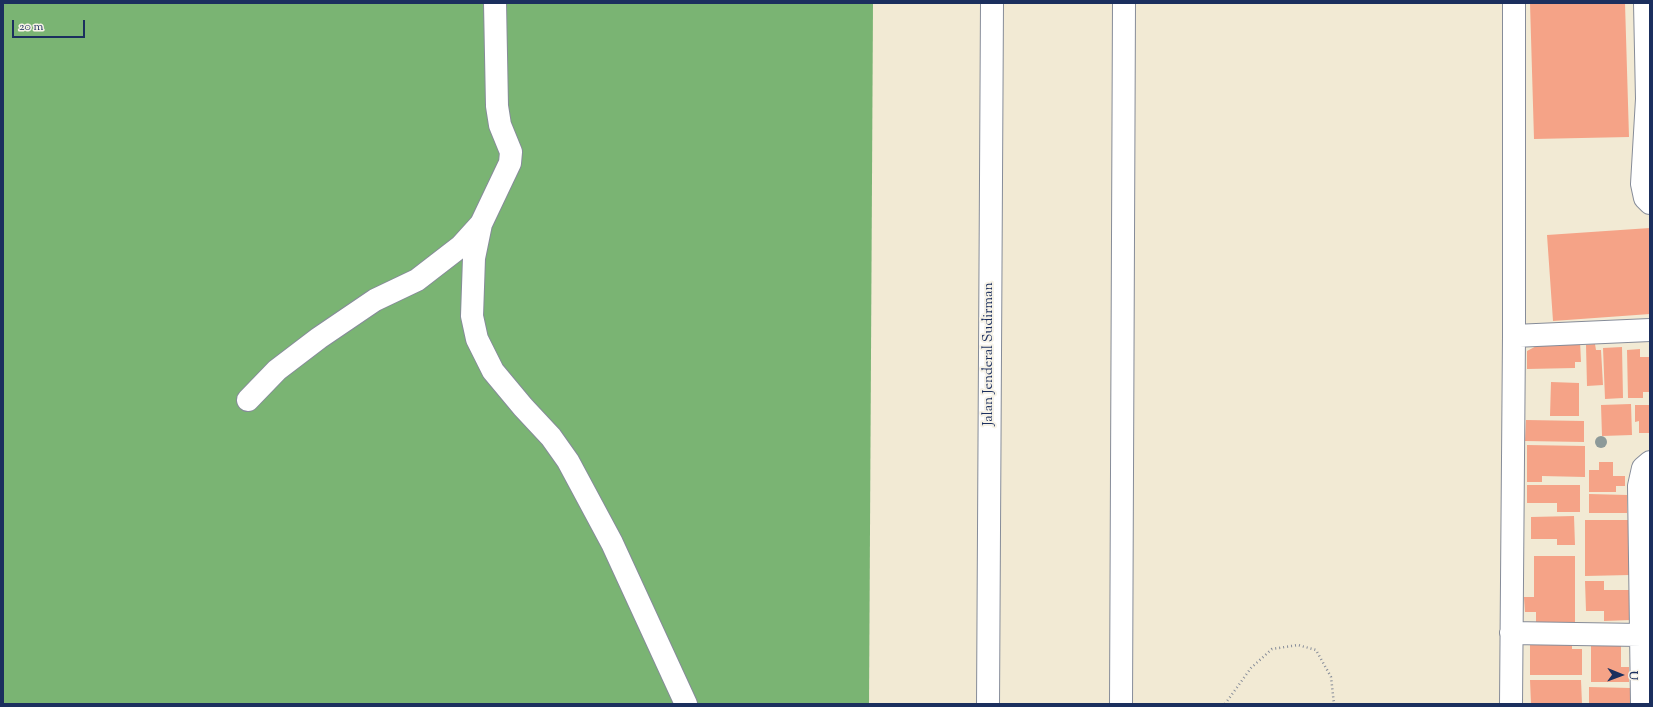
<!DOCTYPE html>
<style>
body{margin:0}
#map{position:relative;width:1653px;height:707px;overflow:hidden;background:#f2ead4;font-family:"Sorts Mill Goudy",serif}
canvas{display:block}
.frame{position:absolute;inset:0;border:4px solid #1b2f5e;pointer-events:none}
.north{position:absolute;left:1601px;top:655px;width:40px;height:40px;-webkit-text-stroke:3px #f7f3e8;paint-order:stroke;rotate:91deg;font-size:11px;font-weight:700;line-height:16px;text-align:center;color:#1b2f5e}
.north::after{content:'';display:block;margin:auto;width:14px;height:18px;background:#1b2f5e;clip-path:polygon(50% 0,100% 100%,50% 72%,0 100%)}
.scale{position:absolute;left:12px;top:20px;width:73px;height:18px;box-sizing:border-box;border:2px solid #1b2f5e;border-top:0;padding-left:5px;font-size:12px;line-height:14px;white-space:nowrap;color:#1b2f5e;-webkit-text-stroke:3px #f7f3e8;paint-order:stroke}
</style>
<div id="map">
<canvas width="1653" height="707"></canvas>
<div class="frame"></div>
<div class="north">U</div>
<div class="scale">20 m</div>
</div>
<script>
const ctx = document.querySelector('canvas').getContext('2d');
ctx.lineJoin = 'round';
function paint(path, color) { ctx.fillStyle = color; ctx.fill(path, 'evenodd'); }
const toPath = rows => new Path2D(rows.map(r => 'M' + r).join(''));
function stroke(path, color, width, dash) { ctx.strokeStyle = color; ctx.lineWidth = width; ctx.lineCap = dash ? 'butt' : 'round'; ctx.setLineDash(dash || []); ctx.stroke(path); }
function write(font, color, halo, rows, align = 'center') {
  ctx.font = font + ' "Sorts Mill Goudy",serif'; ctx.lineWidth = 4; ctx.setLineDash([]); ctx.textBaseline = 'middle'; ctx.strokeStyle = halo; ctx.fillStyle = color; for (const [text, x, y, turn = 0] of rows) {
    ctx.save(); ctx.translate(x, y); ctx.rotate((+turn || 0) * Math.PI / 180); ctx.textAlign = isNaN(turn) ? turn : align; if (halo) ctx.strokeText(text, 0, 0); ctx.fillText(text, 0, 0); ctx.restore();
  }
}
paint(toPath([
 [3,3,873,3,869,704,3,704]
]), '#7ab473');
paint(toPath([
 [1530,3,1625,3,1629,137,1534,139],
 [1650,228,1650,314,1553,321,1547,235],
 [1580,341,1581,362,1575,362,1575,368,1527,369,1527,351,1544,342],
 [1595,344,1596,350,1601,350,1603,385,1587,386,1586,345],
 [1622,347,1623,398,1605,399,1603,348],
 [1640,349,1640,357,1650,357,1650,392,1643,392,1643,398,1628,398,1627,350],
 [1551,382,1579,383,1579,416,1550,416],
 [1631,404,1632,435,1602,436,1601,405],
 [1635,405,1649,405,1650,433,1639,433,1639,421,1635,422],
 [1526,420,1584,421,1584,442,1525,441],
 [1527,445,1585,446,1585,477,1542,476,1542,482,1527,482],
 [1599,462,1613,462,1613,476,1625,476,1625,486,1616,486,1616,492,1589,492,1589,470,1599,470],
 [1527,485,1580,485,1580,512,1557,512,1557,503,1527,503],
 [1589,494,1627,495,1627,513,1589,513],
 [1574,516,1575,545,1557,545,1557,539,1531,539,1531,517],
 [1585,520,1629,520,1630,575,1585,576],
 [1534,556,1575,556,1575,626,1536,626,1536,612,1525,612,1524,597,1534,597],
 [1585,581,1604,581,1604,590,1631,590,1631,620,1604,621,1604,611,1586,611],
 [1530,644,1572,644,1572,649,1582,649,1582,675,1530,675],
 [1591,646,1621,646,1621,667,1629,667,1629,682,1591,682],
 [1530,680,1581,680,1582,704,1531,704],
 [1589,687,1630,688,1630,704,1589,704]
]), '#f5a387');
const minor = toPath([
 [495,3,497,106,500,125,511,152,510,163,481,224,474,258,472,316,477,339,493,371,523,407,551,437,568,461,612,543,686,704],
 [1645,3,1647,99,1642,184,1645,198,1650,203],
 [1514,336,1650,330],
 [248,400,277,370,319,338,375,300,417,280,461,246,480,225],
 [1511,633,1641,635],
 [1511,704,1514,336,1514,3],
 [1642,704,1639,486,1643,468,1650,462]
]);
const highway = toPath([
 [988,704,992,3],
 [1121,704,1124,3]
]);
stroke(minor, '#868c99', 24);
stroke(highway, '#868c99', 24);
stroke(toPath([
 [1225,704,1251,668,1272,649,1298,645,1316,650,1331,677,1334,704]
]), '#868c99', 2.5, [1, 3]);
stroke(minor, '#fff', 22);
stroke(highway, '#fff', 22);
ctx.fillStyle = '#8d9a99';
for (const [x, y] of [
 [1601,442]
]) { ctx.beginPath(); ctx.arc(x, y, 6, 0, 2 * Math.PI); ctx.fill(); }
write('14px', '#1b2f5e', '#f7f3e8', [
 ["Jalan Jenderal Sudirman",990,354,-90]
]);
</script>
